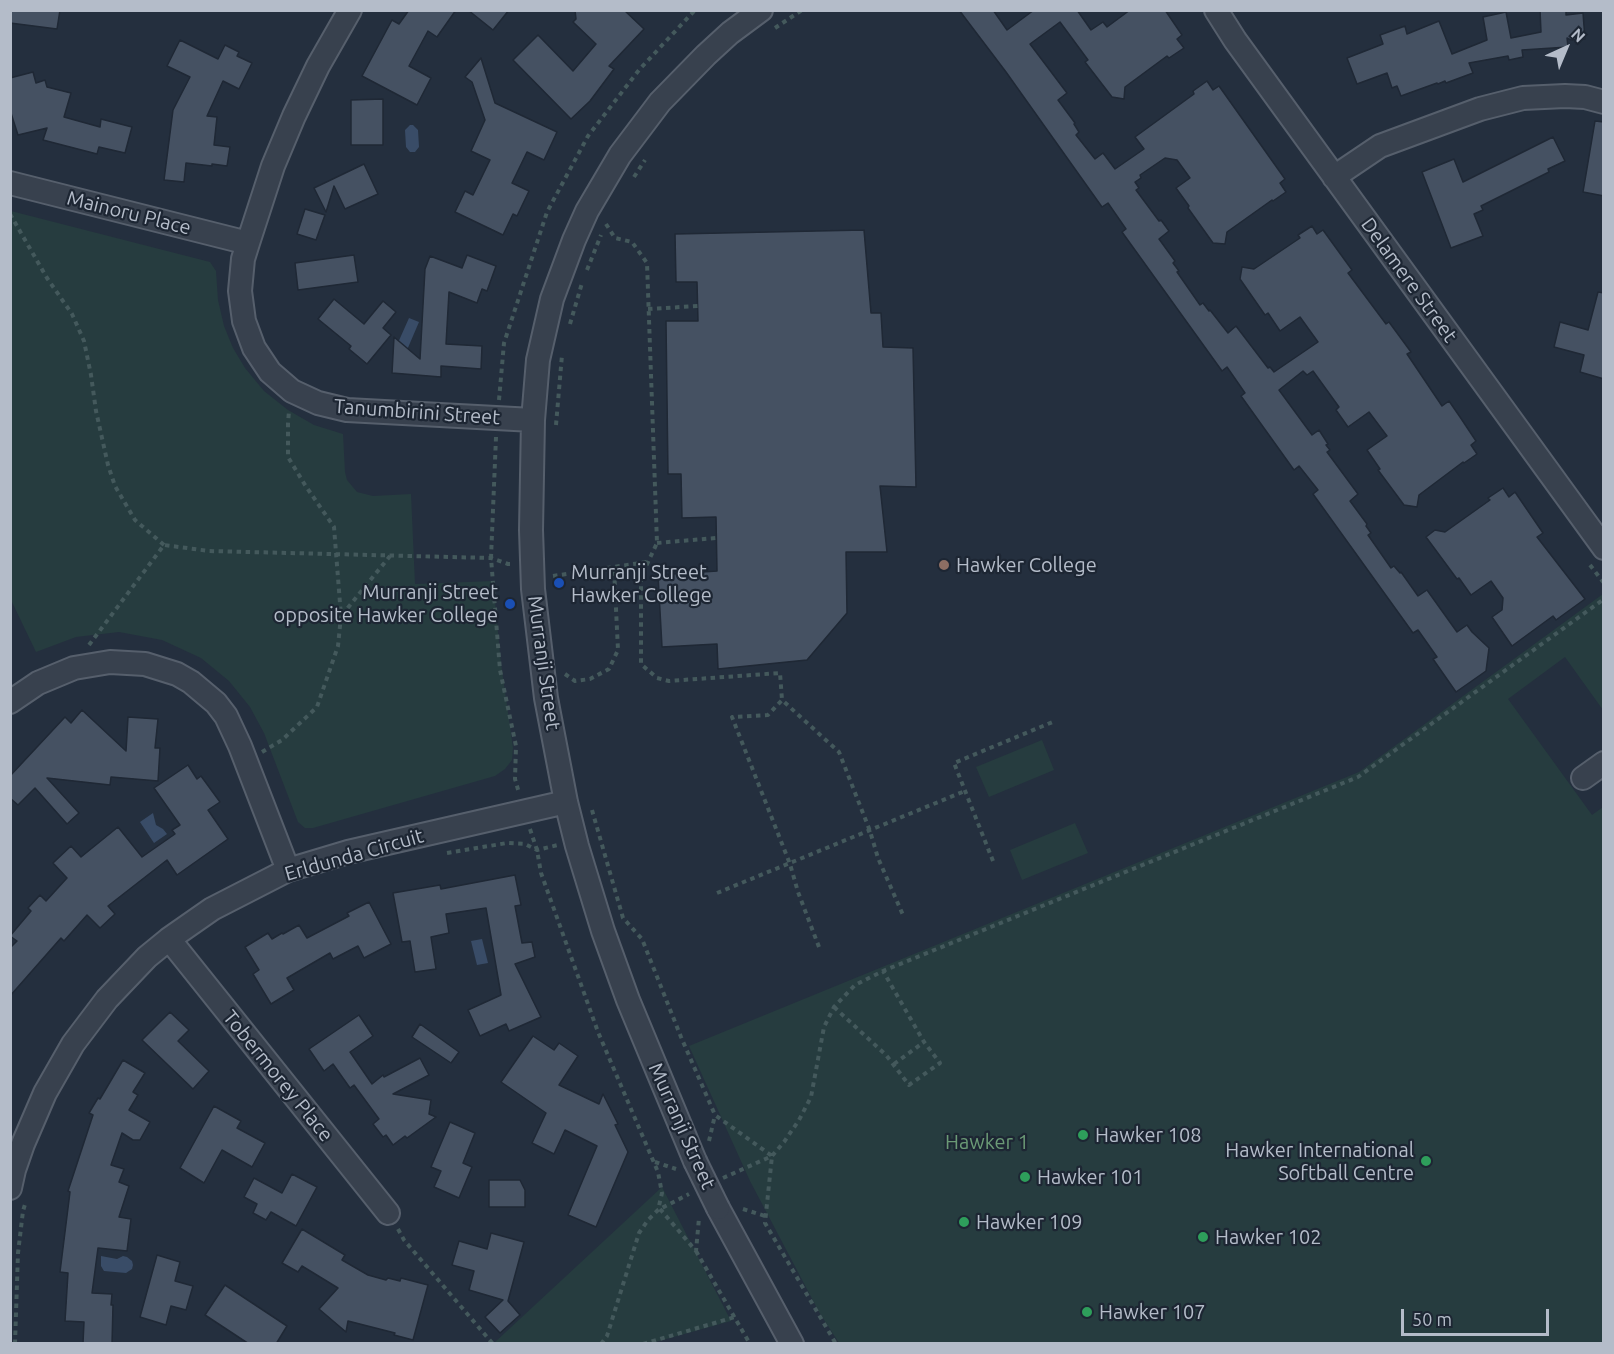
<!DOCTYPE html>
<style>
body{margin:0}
#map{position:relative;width:1614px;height:1354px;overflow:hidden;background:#242f3e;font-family:Ubuntu,sans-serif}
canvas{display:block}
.frame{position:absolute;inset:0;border:12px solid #b4bcc9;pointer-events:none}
.north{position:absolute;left:1536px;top:18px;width:60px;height:60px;-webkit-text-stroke:4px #1d2633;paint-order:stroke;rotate:44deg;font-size:16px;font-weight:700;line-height:24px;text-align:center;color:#b4bcc9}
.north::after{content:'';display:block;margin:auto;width:21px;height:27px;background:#b4bcc9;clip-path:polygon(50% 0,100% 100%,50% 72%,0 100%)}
.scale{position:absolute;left:1401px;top:1309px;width:148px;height:27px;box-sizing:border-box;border:3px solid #b4bcc9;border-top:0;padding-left:8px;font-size:18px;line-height:21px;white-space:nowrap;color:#b4bcc9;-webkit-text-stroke:4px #1d2633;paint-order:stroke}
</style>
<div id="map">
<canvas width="1614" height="1354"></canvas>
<div class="frame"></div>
<div class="north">N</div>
<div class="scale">50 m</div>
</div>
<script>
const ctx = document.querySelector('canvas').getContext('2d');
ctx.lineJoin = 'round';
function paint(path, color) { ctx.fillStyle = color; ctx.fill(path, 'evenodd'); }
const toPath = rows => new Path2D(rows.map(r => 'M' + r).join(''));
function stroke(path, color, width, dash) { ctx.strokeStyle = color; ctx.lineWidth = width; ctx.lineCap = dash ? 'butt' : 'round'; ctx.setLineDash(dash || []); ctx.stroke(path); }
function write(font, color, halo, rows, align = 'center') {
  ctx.font = font + ' Ubuntu,sans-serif'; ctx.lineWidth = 4.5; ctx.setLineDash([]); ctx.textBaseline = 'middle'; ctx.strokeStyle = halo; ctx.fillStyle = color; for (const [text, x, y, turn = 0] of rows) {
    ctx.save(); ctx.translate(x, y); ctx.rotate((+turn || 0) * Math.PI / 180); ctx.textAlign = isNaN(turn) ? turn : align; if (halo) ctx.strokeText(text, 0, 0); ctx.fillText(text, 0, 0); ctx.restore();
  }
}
paint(toPath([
 [11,211,210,262,216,271,218,300,224,326,233,348,245,368,264,391,288,410,314,425,343,434,345,472,347,480,357,492,373,496,411,494,415,584,493,581,501,663,513,748,512,760,505,769,495,776,313,828,305,828,298,822,264,733,250,707,229,681,201,658,162,640,119,632,76,637,36,652,11,600],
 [1603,594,1603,710,1565,657,1508,699,1592,815,1603,807,1603,1343,839,1343,819,1312,750,1181,689,1046,1359,772],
 [1042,740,1054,770,989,797,976,767],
 [1075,823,1088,853,1022,880,1010,850],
 [662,1187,731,1321,652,1343,494,1343]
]), '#263c3f');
paint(toPath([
 [410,125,413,125,418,130,419,147,415,152,410,152,406,147,405,130],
 [409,318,419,322,407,350,397,345],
 [153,813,156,825,163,829,167,834,154,843,140,822],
 [482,939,488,963,477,965,471,941],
 [101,1256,117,1259,123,1256,127,1257,132,1261,133,1265,132,1269,126,1273,104,1271,101,1266]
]), '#394c67');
const building = toPath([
 [10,10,60,10,57,29,10,23,10,10],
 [409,10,456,10,437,37,428,31,409,66,431,78,417,105,362,76,392,20,399,24,409,10],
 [468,10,509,10,493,30,468,10],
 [575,10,624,10,644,29,609,66,614,69,590,101,571,119,513,60,538,35,573,71,596,44,573,22,576,19,575,10],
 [959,10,993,10,1007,30,1034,10,1077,10,1091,30,1103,22,1107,27,1130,10,1165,10,1182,35,1177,39,1184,48,1169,58,1167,56,1125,87,1124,99,1112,97,1085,62,1088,60,1060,22,1030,44,1067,93,1058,100,1075,123,1074,124,1079,132,1076,135,1095,159,1103,153,1115,169,1144,149,1135,137,1194,94,1193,91,1207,81,1213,90,1219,86,1285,179,1280,183,1286,192,1273,201,1272,200,1227,232,1225,244,1213,243,1188,208,1189,206,1176,188,1190,178,1177,160,1165,158,1140,175,1141,178,1135,182,1139,188,1136,190,1159,221,1161,220,1169,231,1159,239,1175,261,1173,263,1179,271,1177,272,1200,305,1203,303,1209,311,1210,310,1228,333,1236,326,1268,368,1270,367,1274,372,1318,342,1300,317,1280,331,1268,313,1265,315,1240,279,1242,267,1254,269,1300,238,1298,235,1312,226,1317,234,1323,230,1352,270,1348,273,1386,324,1389,322,1411,352,1407,354,1442,406,1449,401,1460,417,1476,441,1471,445,1477,454,1464,463,1463,462,1419,495,1417,507,1404,505,1378,470,1380,469,1367,450,1387,436,1369,412,1348,427,1336,410,1339,407,1313,371,1307,375,1303,371,1279,390,1312,435,1319,430,1328,444,1326,445,1330,450,1327,452,1358,494,1350,501,1367,524,1366,526,1371,533,1368,535,1391,568,1394,566,1400,573,1401,572,1418,596,1427,590,1457,632,1467,625,1472,632,1489,648,1486,671,1456,692,1433,659,1437,657,1418,630,1413,633,1313,494,1318,490,1299,466,1294,470,1241,396,1245,393,1227,367,1222,371,1122,232,1126,229,1108,203,1102,207,1006,72,959,10],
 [1540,10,1566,10,1566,15,1583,13,1585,39,1571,40,1567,38,1568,47,1522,50,1523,57,1509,60,1508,56,1469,63,1473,73,1446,83,1445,81,1438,84,1437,83,1401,96,1397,86,1392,88,1387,73,1357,84,1347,58,1383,44,1380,35,1405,26,1407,34,1439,21,1452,54,1487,40,1483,17,1506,12,1511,38,1541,32,1540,10],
 [180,40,218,59,225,45,239,52,237,56,252,63,239,89,223,81,207,116,217,117,214,145,230,147,227,166,212,164,212,166,186,163,184,182,164,180,173,110,190,77,167,66,180,40],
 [481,58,495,103,557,132,544,160,527,152,512,183,529,191,517,216,513,214,503,235,455,212,465,191,473,195,490,160,471,151,485,120,472,82,465,77,481,58],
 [33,72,36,83,45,80,47,87,71,93,64,117,100,127,101,119,132,127,125,153,99,147,97,154,43,140,47,128,18,135,10,110,10,78,33,72],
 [383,99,383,145,351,145,351,100,383,99],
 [1595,121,1604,122,1604,196,1583,192,1595,121],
 [1553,137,1565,161,1548,169,1549,172,1481,206,1483,210,1474,214,1483,236,1451,248,1422,172,1454,159,1463,182,1553,137],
 [364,164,378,194,345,209,334,186,326,212,314,188,364,164],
 [305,209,325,215,316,240,297,234,305,209],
 [864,230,871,313,881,313,883,347,913,348,916,487,880,486,887,552,846,552,847,613,807,660,718,669,717,644,662,647,658,575,717,571,716,517,682,518,681,474,668,474,666,321,698,321,697,282,676,282,675,234,864,230],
 [354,255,358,282,298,290,295,263,354,255],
 [467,255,496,266,487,291,482,289,477,303,449,292,446,344,482,346,481,369,441,366,441,377,392,373,394,337,420,359,425,269,430,256,462,268,467,255],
 [1598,292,1604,293,1604,379,1580,372,1584,355,1554,347,1560,322,1588,330,1598,292],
 [334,299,364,324,383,301,396,312,383,328,391,335,367,364,349,349,351,346,318,319,334,299],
 [1503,488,1509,497,1515,492,1543,533,1537,537,1585,599,1556,620,1553,616,1512,646,1492,617,1502,610,1503,598,1491,581,1471,595,1459,578,1457,579,1426,537,1435,530,1445,532,1490,500,1488,498,1503,488],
 [82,710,126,751,128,717,158,719,155,748,160,748,158,781,111,777,110,785,47,778,79,813,67,824,35,788,18,805,10,798,10,776,65,717,71,723,82,710],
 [188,765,197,779,201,776,220,802,208,810,228,839,177,875,167,860,108,906,115,914,100,928,87,915,64,941,61,938,10,996,10,948,17,941,10,936,31,911,28,908,40,895,46,901,67,878,53,863,71,846,81,857,118,827,142,857,175,834,172,830,180,825,154,788,188,765],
 [515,875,521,905,515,906,522,943,532,942,535,957,515,964,541,1017,509,1031,506,1024,480,1036,468,1010,501,995,486,908,446,914,449,933,431,937,436,969,415,972,410,941,402,942,393,893,440,885,441,889,515,875],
 [369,902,391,944,364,958,358,946,333,959,330,953,287,978,294,990,271,1004,253,974,259,970,245,947,268,933,272,939,282,933,283,934,299,925,307,938,349,916,347,913,369,902],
 [170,1012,189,1030,178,1041,209,1071,193,1089,142,1040,170,1012],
 [359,1015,373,1036,350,1052,372,1084,383,1075,384,1077,420,1058,429,1075,393,1094,431,1100,429,1114,436,1117,407,1138,405,1136,393,1145,386,1135,383,1137,373,1124,379,1119,354,1085,350,1088,333,1064,324,1071,309,1049,359,1015],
 [420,1024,459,1052,451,1063,412,1037,420,1024],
 [533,1036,554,1050,559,1043,578,1056,559,1085,599,1104,603,1094,618,1124,615,1125,628,1152,596,1227,568,1215,597,1146,565,1130,554,1154,532,1143,546,1113,501,1082,533,1036],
 [123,1060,145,1073,133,1092,138,1095,129,1110,150,1122,140,1140,133,1140,122,1133,111,1165,124,1169,119,1182,129,1186,119,1217,131,1219,127,1251,98,1248,92,1293,112,1294,111,1305,113,1305,112,1344,83,1343,84,1322,65,1321,68,1273,60,1272,70,1192,68,1191,93,1115,89,1113,98,1098,100,1099,123,1060],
 [214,1106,241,1121,237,1128,265,1143,252,1167,222,1150,204,1183,180,1168,214,1106],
 [450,1122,475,1133,463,1163,472,1167,459,1198,434,1187,441,1171,431,1167,450,1122],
 [292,1174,317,1187,296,1226,271,1212,266,1220,253,1213,257,1204,244,1197,254,1178,282,1193,292,1174],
 [489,1180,520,1180,525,1190,525,1207,489,1207,489,1180],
 [302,1229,345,1255,342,1260,368,1275,386,1280,388,1278,400,1281,401,1278,428,1285,413,1340,394,1335,395,1333,348,1321,346,1332,319,1309,338,1288,302,1266,298,1272,282,1263,302,1229],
 [491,1233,524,1242,508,1301,520,1315,500,1333,485,1317,503,1300,469,1290,474,1271,452,1265,459,1241,487,1249,491,1233],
 [157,1255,180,1262,175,1281,193,1286,186,1310,171,1306,166,1325,140,1317,157,1255],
 [225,1285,287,1326,276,1344,249,1344,205,1315,225,1285]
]);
paint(building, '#455162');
stroke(building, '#1f2835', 1.5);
const minor = toPath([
 [350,10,318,66,294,116,273,166,248,243,243,259,240,291,244,321,254,348,270,372,292,391,318,403,347,410,533,420],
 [1216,10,1235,40,1604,548],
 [1334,177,1380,146,1480,109,1523,98,1565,96,1585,97,1604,102],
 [10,183,248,243],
 [10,702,38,683,74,668,110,662,145,664,177,674,191,682,216,703,226,716,240,746,288,870],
 [1583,778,1604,763],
 [169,939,388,1213],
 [695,1161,628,1000,603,931,577,846,566,802,546,698,533,589,531,530,533,420,538,360,552,299,574,240,587,211,620,155,660,102,706,55,730,33,761,10],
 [10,1188,14,1170,23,1144,45,1093,73,1044,107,999,147,957,169,939,212,909,288,870,348,852,566,802],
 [718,1208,792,1344]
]);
stroke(minor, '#565f6c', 26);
stroke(toPath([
 [775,28,802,10],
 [634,177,645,160],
 [10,214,47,278,72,314,84,341,91,375,96,411,108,465,115,486,135,520,164,545],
 [606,224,615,238,632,242,647,263,657,543,641,577,641,664,657,678,669,681,780,673,782,700],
 [587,270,601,235],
 [648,309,698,306],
 [570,324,582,283],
 [499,400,504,343,547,212,588,136,639,70,695,10],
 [556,425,562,355],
 [496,437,491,558,500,670,516,746,515,779,519,793],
 [657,543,716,538],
 [1590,565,1604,583],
 [553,576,647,562],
 [342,615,390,556],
 [89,645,164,545,209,551,491,558,508,564,513,564],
 [565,674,575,681,590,679,609,669,618,650,614,568],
 [262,752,282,740,317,707,338,646,341,616,334,527,305,485,288,457,288,423,289,411],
 [592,810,623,918,642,939,681,1037,715,1115,772,1156,765,1223,836,1344],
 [530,829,537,850,541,873,598,1032,658,1172,662,1193,658,1210],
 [447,853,507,843,525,844,537,850,558,845],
 [993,861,954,763,1055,721],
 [717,893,965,791],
 [819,947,798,892,790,864,732,717,768,715,782,700,839,752,870,831,878,858,903,915],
 [834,1007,886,1055,909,1085,940,1063,924,1042,883,971],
 [894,1064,924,1042],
 [709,1141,715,1115],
 [655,1162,676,1169],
 [723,1178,772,1156,784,1142,799,1120,811,1097,824,1027,834,1007,855,985,883,971,1358,777,1604,599],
 [660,1209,696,1251,699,1218],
 [743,1209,765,1216],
 [398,1229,404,1240,493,1344],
 [696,1251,750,1344],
 [15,1344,18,1253,23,1211,26,1201],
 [601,1344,607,1336,639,1233,648,1220,658,1210,689,1194],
 [643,1344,735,1317]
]), '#44595c', 4, [4.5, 4.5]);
stroke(minor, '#38414e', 22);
const minorBridge = toPath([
 [695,1161,718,1208]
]);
stroke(minorBridge, '#565f6c', 26, []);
stroke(minorBridge, '#38414e', 22);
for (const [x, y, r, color] of [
 [944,565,6,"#8d6e63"],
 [559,583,6,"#1a4fb4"],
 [510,604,6,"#1a4fb4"],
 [1083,1135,6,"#2e9e5b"],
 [1426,1161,6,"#2e9e5b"],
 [1025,1177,6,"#2e9e5b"],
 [964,1222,6,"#2e9e5b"],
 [1203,1237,6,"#2e9e5b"],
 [1087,1312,6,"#2e9e5b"]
]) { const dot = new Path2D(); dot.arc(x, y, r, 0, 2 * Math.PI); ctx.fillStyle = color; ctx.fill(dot); stroke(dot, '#1d2633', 2); }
write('20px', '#b4bcc9', '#1d2633', [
 ["Mainoru Place",129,213,14],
 ["Delamere Street",1409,280,54],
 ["Tanumbirini Street",417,412,4],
 ["Murranji Street",544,663,82],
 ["Erldunda Circuit",354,855,-16],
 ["Tobermorey Place",278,1076,51],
 ["Murranji Street",682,1126,66]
]);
write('20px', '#b4bcc9', '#1d2633', [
 ["Hawker College",956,565],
 ["Murranji Street",571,572],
 ["Hawker College",571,595],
 ["Murranji Street",498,592,"right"],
 ["opposite Hawker College",498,615,"right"],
 ["Hawker 108",1095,1135],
 ["Hawker International",1414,1150,"right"],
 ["Softball Centre",1414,1173,"right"],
 ["Hawker 101",1037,1177],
 ["Hawker 109",976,1222],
 ["Hawker 102",1215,1237],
 ["Hawker 107",1099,1312]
], 'left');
write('20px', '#6b9a76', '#1d2633', [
 ["Hawker 1",987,1142]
]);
</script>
